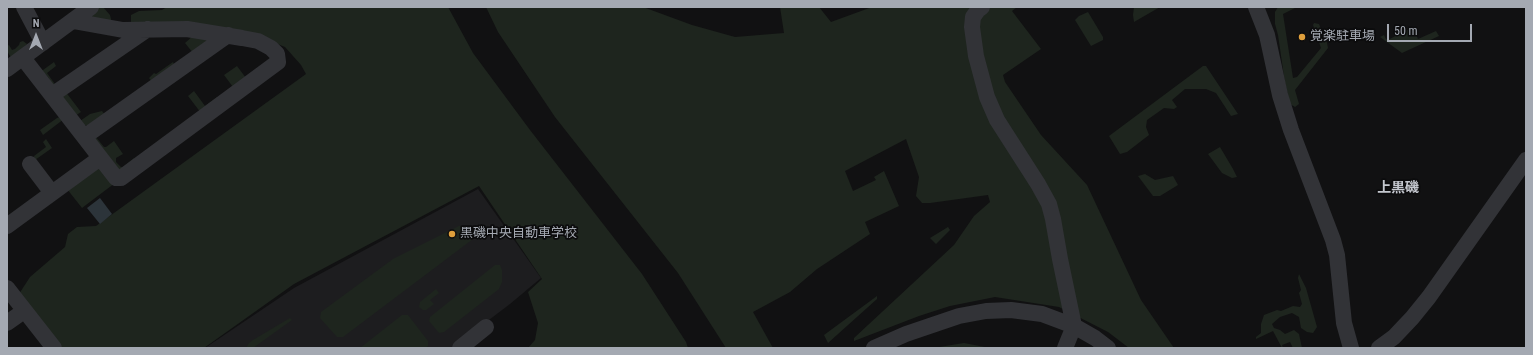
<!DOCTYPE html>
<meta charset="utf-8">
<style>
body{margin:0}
#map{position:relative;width:1533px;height:355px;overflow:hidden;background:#111112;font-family:"Roboto Condensed",sans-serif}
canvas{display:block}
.frame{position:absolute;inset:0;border:8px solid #a4a9b2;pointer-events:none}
.north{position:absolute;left:16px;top:16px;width:40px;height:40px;-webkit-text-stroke:3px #0c0c0d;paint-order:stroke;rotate:0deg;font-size:11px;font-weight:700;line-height:16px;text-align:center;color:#a4a9b2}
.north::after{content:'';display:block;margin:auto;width:14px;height:18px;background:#a4a9b2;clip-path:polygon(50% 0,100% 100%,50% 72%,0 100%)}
.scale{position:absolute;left:1387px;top:24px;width:85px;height:18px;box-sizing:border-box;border:2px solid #a4a9b2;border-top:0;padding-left:5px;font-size:12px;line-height:14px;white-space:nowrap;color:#a4a9b2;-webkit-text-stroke:3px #0c0c0d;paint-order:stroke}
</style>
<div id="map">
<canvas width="1533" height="355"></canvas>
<div class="frame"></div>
<div class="north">N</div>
<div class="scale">50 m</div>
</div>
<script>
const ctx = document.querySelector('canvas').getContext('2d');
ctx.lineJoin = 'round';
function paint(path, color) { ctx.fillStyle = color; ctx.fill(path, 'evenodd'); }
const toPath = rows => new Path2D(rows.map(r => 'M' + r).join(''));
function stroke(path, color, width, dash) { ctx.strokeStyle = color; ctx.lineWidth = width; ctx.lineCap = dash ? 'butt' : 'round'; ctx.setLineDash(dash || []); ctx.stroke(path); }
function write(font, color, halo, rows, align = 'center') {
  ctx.font = font + ' "Roboto Condensed","Noto Sans JP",sans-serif'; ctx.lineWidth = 3.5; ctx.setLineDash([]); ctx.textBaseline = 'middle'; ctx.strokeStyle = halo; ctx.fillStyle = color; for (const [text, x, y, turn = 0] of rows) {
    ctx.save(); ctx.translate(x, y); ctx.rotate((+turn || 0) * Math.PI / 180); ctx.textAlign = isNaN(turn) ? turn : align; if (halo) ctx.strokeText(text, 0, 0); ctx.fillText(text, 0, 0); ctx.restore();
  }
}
paint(toPath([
 [478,189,541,278,510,304,452,348,205,348,294,288]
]), '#1d1d1f');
paint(toPath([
 [97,7,103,7,110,15,111,19,110,25,85,20],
 [167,7,448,7,473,53,530,130,642,274,686,342,688,348,528,348,535,340,538,323,528,292,542,279,479,186,294,284,204,348,62,348,19,294,30,277,65,247,68,234,77,227,96,226,306,74,301,65,285,47,258,36,131,26,131,15,139,11,162,10],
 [486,7,643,7,692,25,735,37,784,33,780,7,819,7,831,22,872,7,1017,7,1012,11,1041,49,1003,75,1005,82,1041,135,1087,185,1141,300,1174,348,1129,348,1108,332,1059,307,995,297,950,306,919,316,854,341,854,338,954,245,974,216,990,202,988,195,930,203,922,203,916,196,919,177,906,139,845,171,853,191,876,180,874,177,884,171,899,206,865,222,870,234,817,269,790,292,753,312,773,348,726,348,678,273,555,117,498,32],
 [1134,7,1160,7,1134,22,1133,15],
 [1278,7,1297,7,1283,14,1293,78,1297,77,1321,48,1313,25,1314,23,1319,24,1327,43,1328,48,1295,90,1299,104,1295,107,1290,104,1285,83,1278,35,1275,24,1275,12],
 [1088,12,1103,37,1103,40,1091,46,1075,20,1079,16],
 [1403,27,1406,30,1414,30,1418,39,1436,31,1439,36,1402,53,1380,37,1384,35,1386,39,1388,40,1399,34,1400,29],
 [195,34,207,37,207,44,193,53,185,43],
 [23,41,27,44,12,59,7,51,7,46,9,45,12,50,15,49,19,45,20,42],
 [54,62,56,66,47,73,57,87,54,89,48,77,41,70,43,70],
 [173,62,175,66,152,82,149,78,154,73,156,74],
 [237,66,246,78,233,87,224,75],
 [1203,66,1206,66,1238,114,1231,116,1216,93,1206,89,1185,89,1172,100,1177,107,1174,109,1164,108,1147,120,1146,127,1149,135,1127,152,1120,154,1109,136],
 [65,91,81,112,75,116,59,96],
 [194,91,205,106,217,97,219,99,201,113,188,96],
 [102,111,105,115,91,126,83,125,80,121,90,114],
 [62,116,64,119,43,135,40,130,57,118],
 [95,136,104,147,106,147,114,141,123,154,116,158,116,162,121,167,123,167,134,158,137,161,123,171,117,169,94,141],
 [46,139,52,148,35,160,34,156,46,147,43,142],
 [1220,147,1233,169,1237,177,1232,178,1222,173,1208,154],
 [98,166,115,183,82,208,67,189],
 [1145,174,1155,180,1173,176,1178,185,1160,196,1153,196,1138,176],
 [459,226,465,226,468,228,475,235,473,239,343,337,337,337,320,318,321,312,393,259],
 [948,227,950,230,936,244,930,238],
 [495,265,500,265,502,270,502,282,499,289,444,332,439,333,429,321,430,317],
 [1299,274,1306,288,1317,327,1313,333,1307,332,1301,328,1299,317,1292,313,1280,317,1272,324,1274,328,1280,330,1285,334,1294,330,1299,334,1302,348,1293,348,1290,342,1282,345,1283,348,1282,348,1273,331,1256,339,1256,337,1261,333,1261,324,1264,315,1277,310,1281,311,1293,306,1300,307,1302,304,1299,293,1301,290,1298,278],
 [436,289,439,293,430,300,434,304,426,310,423,310,419,307,420,302],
 [877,296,877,299,828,343,824,335],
 [402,315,408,315,428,341,428,346,425,348,360,348],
 [290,318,292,320,253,348,246,348,249,343,253,340],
 [964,343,990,348,933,348]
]), '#1e251e');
paint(toPath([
 [100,198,112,214,100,224,87,208]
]), '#2c343a');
stroke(toPath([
 [24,7,43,43],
 [982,7,978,10,973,17,972,27,976,56,987,97,997,120,1038,184,1049,204,1053,219,1060,259,1074,326,1065,348],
 [1256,7,1267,35,1280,95,1291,130,1333,240,1337,255,1344,323,1351,348],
 [23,58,116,178,121,178,278,62,277,54,271,48,258,41,242,38,187,29,123,30,73,21],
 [7,69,91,7],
 [52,95,148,29],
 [84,137,228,35],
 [30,164,52,193],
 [7,226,100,158],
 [7,288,54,348],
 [7,323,24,311],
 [460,348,486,327],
 [874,348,906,334,959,316,986,311,1011,310,1042,314,1074,326,1095,338,1108,348],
 [1379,348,1394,337,1412,318,1429,297,1526,160]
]), '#323337', 16);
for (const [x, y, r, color] of [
 [1302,37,4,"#df9f3c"],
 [452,234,4,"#df9f3c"]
]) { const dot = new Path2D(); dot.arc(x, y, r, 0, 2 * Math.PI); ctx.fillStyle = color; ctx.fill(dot); stroke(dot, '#0c0c0d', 1.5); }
write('13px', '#a4a9b2', '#0c0c0d', [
 ["覚楽駐車場",1310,37],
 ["黒磯中央自動車学校",460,234]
], 'left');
write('bold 14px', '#c4c7ce', '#0c0c0d', [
 ["上黒磯",1398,188]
]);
</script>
